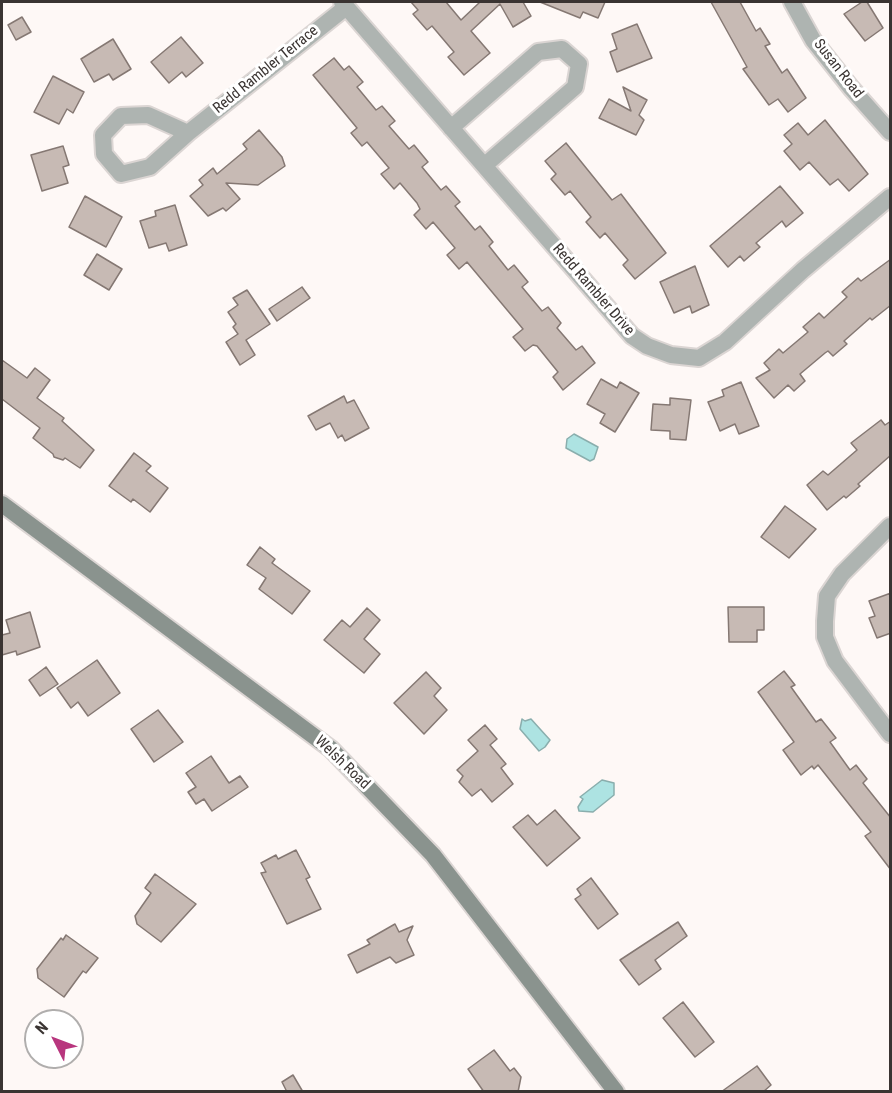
<!DOCTYPE html>
<style>
body{margin:0}
#map{position:relative;width:892px;height:1093px;overflow:hidden;background:#fef8f6;font-family:"Roboto Condensed",sans-serif}
canvas{display:block}
.frame{position:absolute;inset:0;border:3px solid #3a3432;pointer-events:none}
.north{position:absolute;left:24px;top:1009px;width:60px;height:60px;box-sizing:border-box;background:#fff;border:2px solid #b0aead;border-radius:50%;rotate:312deg;font-size:16px;font-weight:700;line-height:24px;text-align:center;color:#3a3432}
.north::after{content:'';display:block;margin:auto;width:21px;height:27px;background:#b8367e;clip-path:polygon(50% 0,100% 100%,50% 72%,0 100%)}
</style>
<div id="map">
<canvas width="892" height="1093"></canvas>
<div class="frame"></div>
<div class="north">N</div>
</div>
<script>
const ctx = document.querySelector('canvas').getContext('2d');
ctx.lineJoin = 'round';
function paint(path, color) { ctx.fillStyle = color; ctx.fill(path, 'evenodd'); }
const toPath = rows => new Path2D(rows.map(r => 'M' + r).join(''));
function stroke(path, color, width, dash) { ctx.strokeStyle = color; ctx.lineWidth = width; ctx.lineCap = dash ? 'butt' : 'round'; ctx.setLineDash(dash || []); ctx.stroke(path); }
function write(font, color, halo, rows, align = 'center') {
  ctx.font = font + ' "Roboto Condensed",sans-serif'; ctx.lineWidth = 6; ctx.setLineDash([]); ctx.textBaseline = 'middle'; ctx.strokeStyle = halo; ctx.fillStyle = color; for (const [text, x, y, turn = 0] of rows) {
    ctx.save(); ctx.translate(x, y); ctx.rotate((+turn || 0) * Math.PI / 180); ctx.textAlign = isNaN(turn) ? turn : align; if (halo) ctx.strokeText(text, 0, 0); ctx.fillText(text, 0, 0); ctx.restore();
  }
}
const water = toPath([
 [574,434,598,447,594,459,590,461,566,448,567,439,574,434],
 [522,719,525,721,531,719,550,740,545,747,539,751,520,729,522,719],
 [602,780,614,783,614,795,593,812,579,811,578,807,583,799,580,797,602,780]
]);
paint(water, '#ade3e2');
stroke(water, '#8aaead', 1.5);
const building = toPath([
 [411,2,446,2,461,20,480,2,523,2,531,16,513,27,500,4,471,31,490,53,464,75,448,57,454,52,432,26,427,30,413,14,418,10,411,2],
 [540,2,605,2,598,18,583,12,580,18,540,2],
 [711,2,740,2,756,31,760,28,770,44,765,46,782,73,787,69,806,98,788,112,778,99,769,105,743,69,747,67,711,2],
 [862,2,867,2,883,28,865,41,844,14,862,2],
 [22,17,31,32,16,40,8,25,22,17],
 [637,24,652,58,617,72,610,52,617,49,612,34,637,24],
 [181,37,203,63,186,77,182,72,169,83,151,62,181,37],
 [113,39,131,69,113,80,109,74,94,82,81,59,113,39],
 [334,58,344,70,349,66,363,82,357,87,376,110,382,106,395,121,389,126,409,149,414,145,428,162,422,167,441,190,446,186,460,202,455,206,475,230,480,226,493,242,489,246,508,270,514,265,528,282,522,287,542,311,548,307,561,323,557,328,576,350,582,346,595,363,563,390,553,377,558,372,537,346,533,345,525,351,513,337,523,329,467,262,459,269,447,255,455,248,433,222,426,229,414,215,420,209,417,203,400,183,394,189,381,174,389,168,367,142,362,146,351,133,357,128,313,75,334,58],
 [53,76,84,92,73,113,67,109,59,124,34,112,53,76],
 [623,87,647,100,639,115,644,120,636,135,599,118,609,99,631,111,623,87],
 [825,120,868,174,849,191,838,179,830,185,809,162,800,170,784,151,792,144,784,135,798,123,808,135,825,120],
 [259,130,282,157,285,166,258,185,226,183,240,199,226,211,223,208,208,216,190,196,203,185,199,180,213,168,217,174,247,149,243,144,259,130],
 [566,143,612,200,621,194,666,253,635,279,623,265,628,260,605,233,600,238,586,222,591,217,570,191,565,195,551,179,556,174,545,161,566,143],
 [63,146,69,165,63,167,68,183,42,191,31,155,63,146],
 [780,186,803,213,786,227,782,221,756,243,760,247,744,261,740,256,728,267,710,246,780,186],
 [85,196,122,217,106,247,69,227,85,196],
 [175,205,187,245,169,251,166,243,149,248,140,221,156,216,155,211,175,205],
 [97,254,122,269,109,290,84,275,97,254],
 [891,259,891,305,872,320,870,318,844,341,847,344,833,356,828,351,825,353,800,374,805,381,794,391,788,385,774,398,756,378,770,370,764,363,779,349,783,353,808,332,803,327,819,313,824,318,847,297,842,292,858,278,861,281,891,259],
 [695,266,709,305,692,313,690,306,674,313,660,282,695,266],
 [302,287,310,298,277,321,269,309,302,287],
 [247,290,270,324,246,340,255,355,240,365,226,342,238,334,233,327,236,324,228,312,238,305,233,298,247,290],
 [2,360,27,378,35,368,50,380,37,398,64,418,62,421,94,450,80,468,65,458,63,460,54,457,53,454,33,438,40,428,2,399,2,360],
 [601,379,617,388,620,382,639,393,615,432,600,423,605,414,587,404,601,379],
 [741,382,759,426,739,434,735,424,720,431,708,402,724,396,722,390,741,382],
 [344,396,347,403,354,400,369,428,345,441,342,435,338,438,330,423,316,430,308,416,344,396],
 [670,398,691,400,686,440,670,439,670,431,651,430,653,404,670,405,670,398],
 [881,420,885,425,891,421,891,455,858,484,860,486,846,498,844,496,827,510,807,485,823,471,828,475,857,450,851,443,881,420],
 [134,453,151,466,146,471,168,488,150,512,133,499,131,502,109,486,134,453],
 [785,506,816,529,789,558,761,537,785,506],
 [260,547,275,559,272,563,310,591,292,614,259,589,266,578,247,565,260,547],
 [891,593,891,633,877,638,869,618,875,616,869,601,891,593],
 [728,607,764,607,764,630,757,630,757,642,729,642,728,607],
 [367,608,380,620,364,639,380,654,364,673,324,640,342,620,350,627,367,608],
 [30,612,40,647,17,655,16,651,2,655,2,635,10,633,6,620,30,612],
 [97,660,120,693,88,716,78,702,71,708,57,688,97,660],
 [46,667,58,684,40,696,29,680,46,667],
 [784,671,795,685,791,687,816,722,821,719,836,738,830,742,850,770,856,765,867,779,863,783,891,818,891,870,865,836,871,832,818,765,814,769,812,766,801,775,783,750,794,742,758,692,784,671],
 [426,672,441,688,434,696,447,710,424,734,394,703,426,672],
 [158,710,183,742,154,762,131,729,158,710],
 [485,725,497,739,490,745,506,764,501,768,513,784,492,802,481,789,472,796,459,782,463,776,457,770,478,751,468,740,485,725],
 [211,756,229,783,240,776,248,787,212,811,204,799,196,804,188,792,196,787,186,773,211,756],
 [555,810,580,838,547,866,513,827,528,815,537,825,555,810],
 [296,850,310,877,306,879,321,909,287,924,261,873,266,872,261,863,276,855,278,859,296,850],
 [155,874,196,904,161,942,137,924,135,916,151,893,145,888,155,874],
 [591,878,618,914,598,929,575,899,581,895,577,889,591,878],
 [678,922,687,936,655,960,661,969,639,985,620,960,678,922],
 [395,924,399,932,413,926,407,940,414,955,396,963,390,957,357,973,348,955,370,944,367,940,395,924],
 [66,935,98,958,86,973,83,971,64,997,38,978,37,969,61,938,63,940,66,935],
 [683,1002,714,1042,695,1057,663,1018,683,1002],
 [494,1050,510,1071,514,1068,521,1077,518,1092,484,1092,468,1069,494,1050],
 [757,1066,771,1085,763,1092,721,1092,757,1066],
 [293,1075,303,1092,287,1092,282,1082,293,1075]
]);
paint(building, '#c7bab4');
stroke(building, '#857873', 1.5);
const minor = toPath([
 [342,2,632,336,647,346,671,355,699,358,725,342,803,270,890,197],
 [792,2,813,40,851,88,890,132],
 [451,128,538,52,562,49,579,64,575,87,485,165],
 [188,133,148,115,121,116,103,135,104,154,121,174,150,167,188,133,345,8],
 [890,526,842,574,827,596,825,621,825,637,835,661,890,734]
]);
const secondary = toPath([
 [2,504,331,749,433,855,616,1092]
]);
stroke(minor, '#dbd5d3', 20);
stroke(secondary, '#dbd5d3', 20);
stroke(minor, '#aeb4b1', 16);
stroke(secondary, '#8a938e', 16);
write('15px', '#3a3432', '#fff', [
 ["Susan Road",838,69,52],
 ["Redd Rambler Terrace",266,70,-39],
 ["Redd Rambler Drive",593,290,49],
 ["Welsh Road",342,763,44]
]);
</script>
